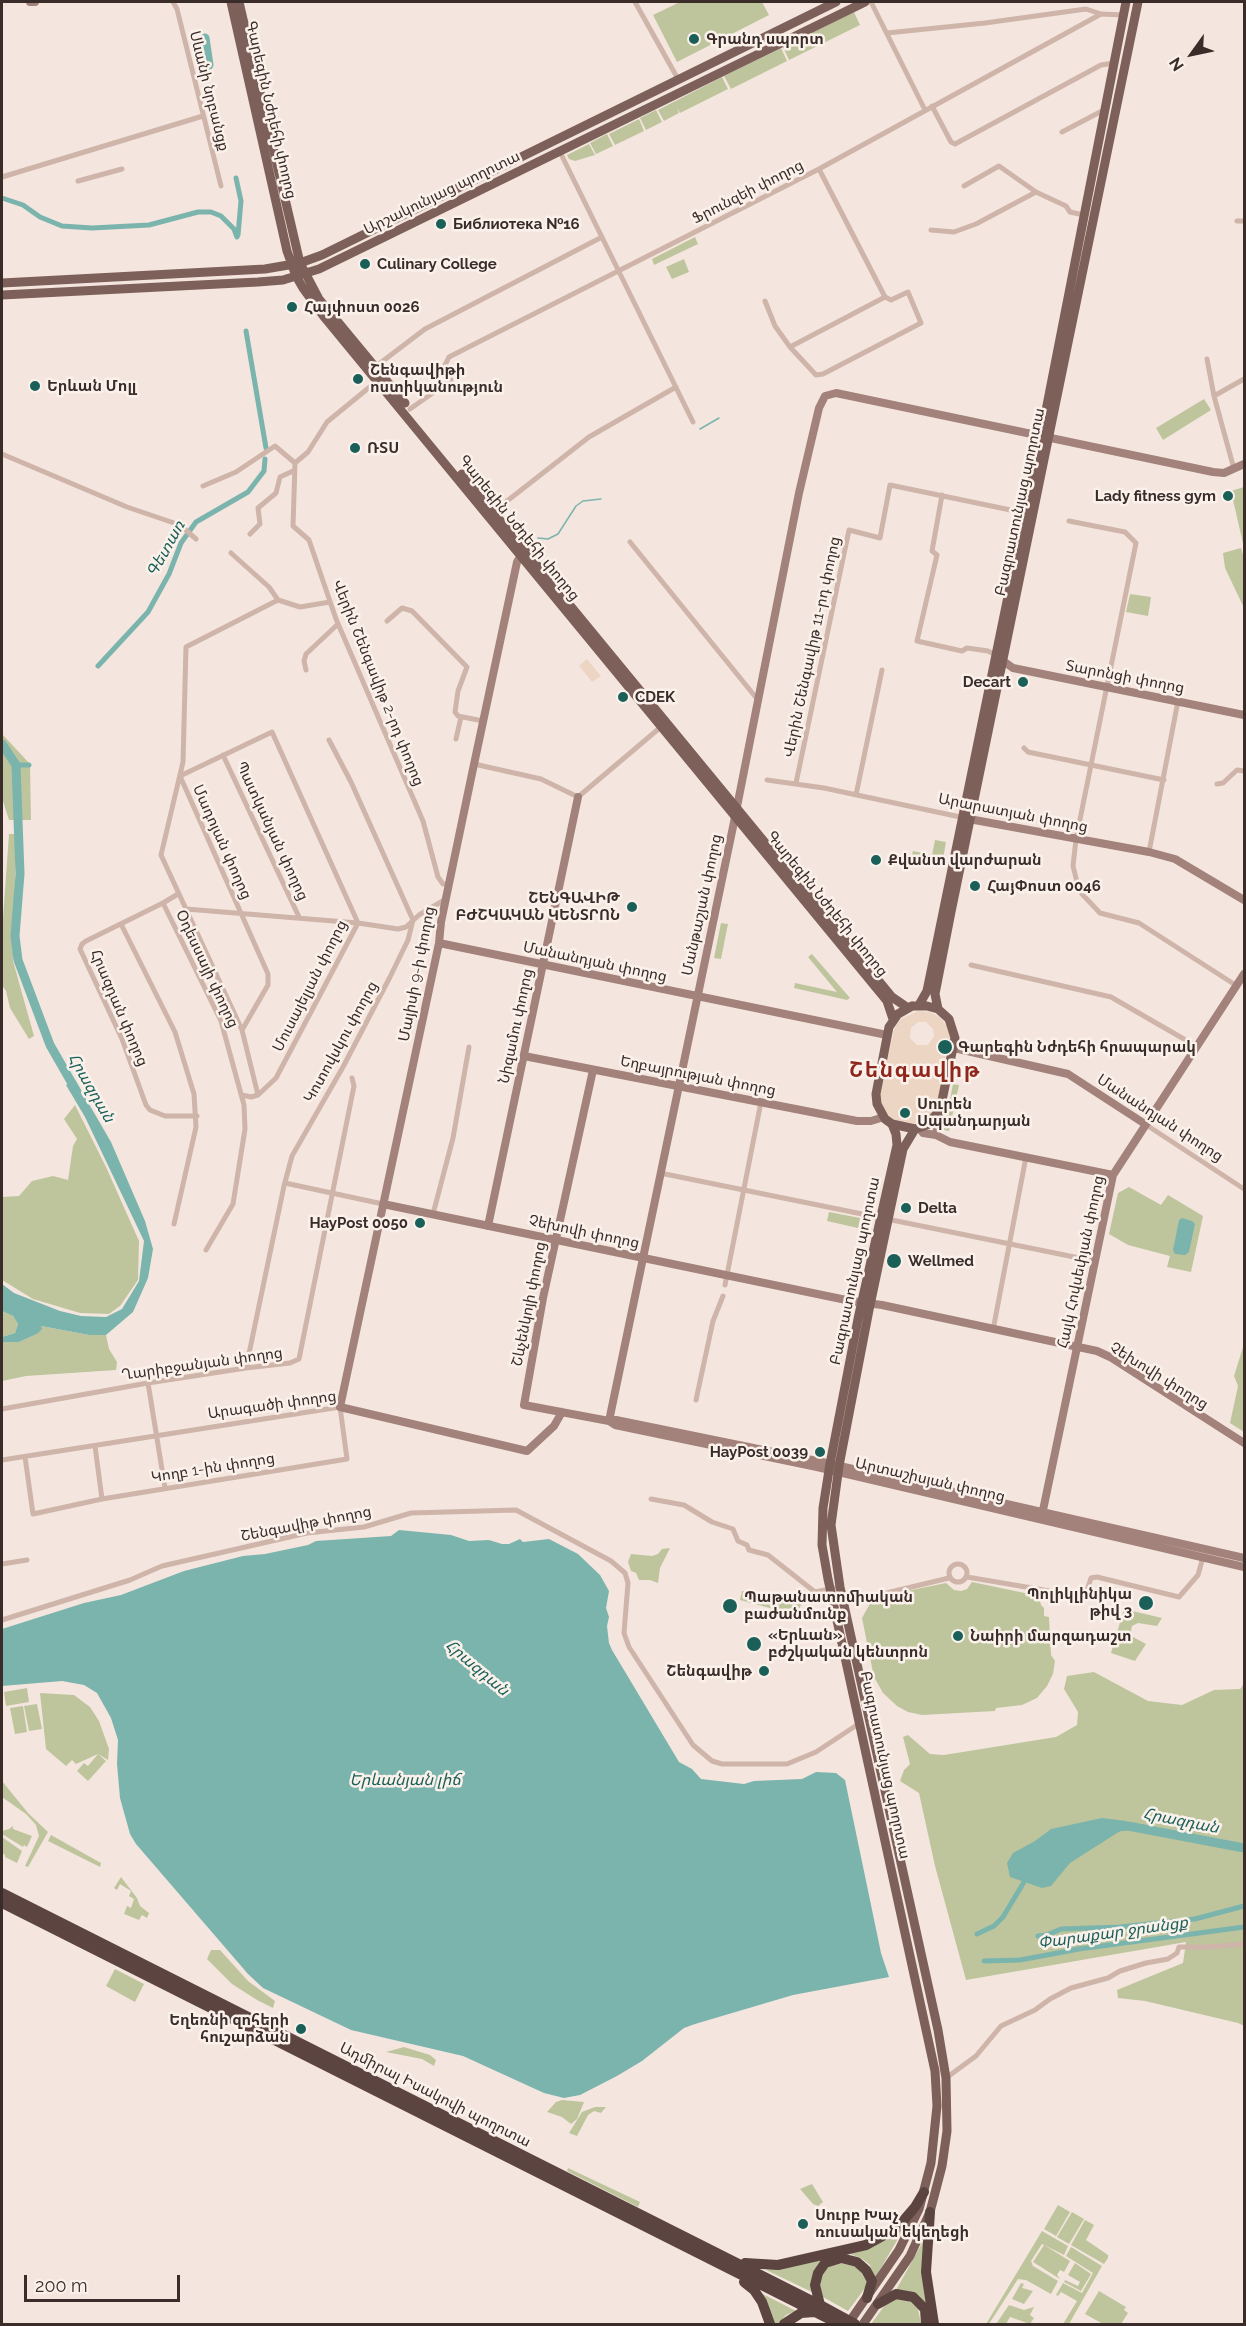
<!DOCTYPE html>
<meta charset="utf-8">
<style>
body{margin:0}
#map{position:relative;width:1246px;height:2326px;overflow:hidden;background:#f4e6de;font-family:Raleway,sans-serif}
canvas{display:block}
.frame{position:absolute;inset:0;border:3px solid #3a2c29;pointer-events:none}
.north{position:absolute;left:1162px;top:24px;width:60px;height:60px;-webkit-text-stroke:4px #fbf1eb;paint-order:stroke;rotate:237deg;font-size:16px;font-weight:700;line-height:24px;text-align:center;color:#3a2c29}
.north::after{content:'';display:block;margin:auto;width:21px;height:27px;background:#3a2c29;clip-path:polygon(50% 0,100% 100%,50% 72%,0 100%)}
.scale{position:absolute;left:24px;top:2275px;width:156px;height:27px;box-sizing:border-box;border:3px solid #3a2c29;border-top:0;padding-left:8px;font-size:18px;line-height:21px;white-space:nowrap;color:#3a2c29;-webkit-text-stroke:4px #fbf1eb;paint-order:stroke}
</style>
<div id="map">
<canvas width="1246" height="2326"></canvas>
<div class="frame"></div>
<div class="north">N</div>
<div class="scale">200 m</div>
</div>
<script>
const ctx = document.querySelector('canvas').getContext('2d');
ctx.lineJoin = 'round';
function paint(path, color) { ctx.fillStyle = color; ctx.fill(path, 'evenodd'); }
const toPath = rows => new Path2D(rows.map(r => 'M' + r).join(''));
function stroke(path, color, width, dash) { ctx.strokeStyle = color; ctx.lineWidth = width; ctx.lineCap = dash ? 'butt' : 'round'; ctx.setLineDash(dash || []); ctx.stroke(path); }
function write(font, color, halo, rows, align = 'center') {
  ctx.font = font + ' Raleway,"Noto Sans Armenian",sans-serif'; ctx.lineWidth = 5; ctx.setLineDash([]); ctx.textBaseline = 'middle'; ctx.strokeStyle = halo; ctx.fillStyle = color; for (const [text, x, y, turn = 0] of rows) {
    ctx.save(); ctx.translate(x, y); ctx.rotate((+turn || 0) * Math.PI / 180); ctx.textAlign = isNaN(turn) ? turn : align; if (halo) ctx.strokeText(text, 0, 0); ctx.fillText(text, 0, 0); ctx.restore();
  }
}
paint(toPath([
 [680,2,762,2,769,15,677,62,653,15],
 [854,12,860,25,789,60,783,47],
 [781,48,787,61,731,89,724,76],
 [722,77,728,89,680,113,677,107,679,113,664,121,658,110],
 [656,110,662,122,646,130,640,118],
 [639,119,644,131,615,145,609,134],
 [607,134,613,146,596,154,590,143],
 [589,144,595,155,575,161,569,159,567,155],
 [695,237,698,244,654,265,652,259],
 [684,259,689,272,672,279,666,267],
 [1204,399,1211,410,1163,440,1156,428],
 [1244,487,1244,548,1231,491],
 [1241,548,1244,558,1244,608,1225,568,1223,553],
 [1130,594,1151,597,1148,616,1126,612],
 [2,734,30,764,31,820,9,820,2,798],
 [9,834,16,834,13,961,34,1036,29,1039,10,1008,6,991,2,985,2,932],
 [935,840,946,842,943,859,937,857,936,861,912,856,913,851,932,855],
 [721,923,728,924,721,959,714,958],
 [812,954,850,998,847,1000,794,988,795,983,837,992,808,957],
 [953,1084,959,1085,949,1131,944,1130],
 [75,1105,106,1167,139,1241,138,1280,120,1306,109,1314,80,1313,33,1299,2,1280,2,1197,19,1196,32,1181,53,1176,68,1180,73,1146,77,1139,64,1119],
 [1129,1187,1161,1205,1168,1195,1203,1216,1191,1272,1167,1267,1170,1256,1128,1245,1109,1234,1118,1193],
 [829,1212,860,1218,858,1228,827,1221],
 [2,1311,13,1316,18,1324,15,1333,2,1337],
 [41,1326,89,1335,106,1335,109,1349,117,1362,116,1370,26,1376,2,1381,2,1342,19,1342,37,1334],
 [1244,1344,1244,1432,1230,1423,1238,1386,1234,1376],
 [670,1548,660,1568,658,1583,650,1580,639,1580,636,1573,631,1571,628,1562,631,1554,652,1556,658,1554,662,1549],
 [972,1582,1039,1596,1041,1605,1044,1608,1044,1616,1049,1617,1051,1655,1055,1661,1053,1674,1047,1686,1037,1698,1022,1705,996,1708,995,1711,922,1715,908,1712,897,1706,883,1693,874,1677,862,1618,873,1598,946,1583,954,1590,961,1591,967,1589],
 [742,1591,780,1595,784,1593,806,1595,798,1611,792,1614,740,1600],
 [1124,1609,1162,1618,1157,1626,1138,1623,1132,1626,1131,1631,1133,1637,1146,1644,1135,1661,1111,1653],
 [1094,1672,1148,1701,1182,1705,1214,1690,1240,1689,1244,1684,1244,2026,1238,2023,1145,2001,1118,1998,1117,1990,1183,1963,1186,1942,966,1980,935,1866,919,1793,900,1781,904,1770,910,1764,903,1737,908,1735,930,1754,944,1755,1056,1737,1077,1725,1078,1712,1064,1689,1067,1676],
 [27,1688,29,1702,6,1706,4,1692],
 [40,1693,74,1695,90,1707,99,1721,109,1749,108,1760,98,1754,106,1761,88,1781,77,1771,84,1763,88,1766,98,1754,76,1764,72,1760,66,1766,46,1749],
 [37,1704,42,1729,29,1731,24,1706],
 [23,1706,27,1732,15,1734,10,1708],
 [2,1781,28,1813,48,1832,28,1867,25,1866,39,1836,36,1825,26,1814,2,1797],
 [13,1826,13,1829,32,1836,27,1847,24,1845,23,1847,2,1834,2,1831,9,1829],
 [51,1835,101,1863,100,1867,48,1841],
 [2,1837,22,1851,17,1863,5,1857,5,1855,2,1853],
 [121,1877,137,1898,140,1906,149,1913,147,1918,142,1915,139,1920,124,1914,127,1906,131,1908,134,1899,129,1896,131,1891,120,1884,117,1890,114,1888],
 [211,1950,220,1950,248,1981,275,2001,273,2008,257,2000,232,1984,207,1959],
 [115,1969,144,1984,135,2002,106,1986],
 [404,2047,430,2055,436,2060,434,2066,422,2059,386,2052],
 [562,2100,584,2102,577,2119,571,2124,562,2117,547,2112,556,2102],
 [595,2107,606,2107,601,2113,594,2111,588,2115,577,2136,569,2133,582,2112],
 [568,2168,640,2202,638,2207,567,2171],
 [812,2184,823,2202,818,2206,813,2204,800,2189],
 [1058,2205,1070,2212,1056,2236,1044,2229],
 [1072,2212,1084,2219,1069,2244,1057,2237],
 [1085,2220,1094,2225,1086,2240,1108,2255,1108,2258,1104,2264,1071,2245],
 [907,2223,874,2280,870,2265,861,2258,850,2254,824,2261,814,2293,766,2270,819,2259],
 [1042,2231,1068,2246,1064,2255,1042,2244,1031,2261,1033,2266,1058,2281,1051,2294,1026,2280,1018,2279,989,2324,986,2324],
 [926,2236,928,2309,895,2292],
 [1044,2245,1070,2261,1064,2272,1060,2270,1057,2275,1060,2279,1033,2262],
 [1071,2247,1102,2266,1069,2324,1063,2324,1077,2301,1061,2292,1058,2296,1056,2295,1063,2283,1082,2293,1093,2273,1066,2256],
 [835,2262,858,2267,868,2284,848,2311,823,2297,819,2289,823,2270],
 [1075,2263,1091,2274,1081,2291,1064,2282,1065,2280,1078,2286,1080,2282,1068,2275],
 [1021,2283,1024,2284,1022,2288,1033,2291,1024,2304,1012,2299],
 [755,2290,796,2311,786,2315,778,2324,773,2324],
 [1099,2291,1126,2307,1124,2310,1128,2313,1121,2324,1103,2324,1085,2314],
 [891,2297,907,2299,918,2309,921,2324,871,2324],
 [1009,2305,1024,2310,1034,2307,1030,2315,1034,2318,1030,2324,1010,2317,1006,2324,996,2324]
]), '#bec59d');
paint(toPath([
 [587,659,601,676,592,682,579,666],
 [918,1011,930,1012,940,1017,950,1031,951,1043,938,1106,926,1120,911,1125,893,1121,888,1115,880,1101,880,1091,895,1026,901,1019],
 [918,1022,926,1022,933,1029,934,1036,928,1045,917,1045,910,1038,911,1028]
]), '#edd5c4');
paint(toPath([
 [75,1080,111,1142,145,1221,153,1249,148,1278,133,1312,106,1335,89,1335,41,1326,42,1329,37,1334,19,1342,2,1342,2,1337,15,1333,18,1324,13,1316,2,1311,2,1284,14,1293,60,1311,81,1316,106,1317,122,1309,139,1281,144,1241,85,1117,66,1085],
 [1182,1218,1192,1221,1195,1224,1189,1252,1185,1255,1175,1254,1173,1250,1179,1220],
 [399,1530,451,1535,469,1541,489,1540,502,1544,509,1544,520,1539,523,1542,549,1539,578,1554,600,1575,609,1591,606,1608,609,1617,607,1626,609,1643,612,1650,679,1762,692,1769,701,1779,744,1784,754,1781,802,1779,816,1772,836,1773,845,1780,881,1953,889,1977,793,1995,695,2024,684,2028,642,2061,617,2076,580,2095,564,2098,544,2093,463,2056,351,2030,263,1988,248,1974,136,1844,130,1834,120,1798,117,1764,118,1740,111,1718,97,1693,84,1685,62,1681,2,1686,2,1629,84,1603,121,1595,184,1571,243,1556,265,1554,308,1545,316,1541,391,1536],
 [1102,1818,1126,1821,1128,1826,1070,1863,1051,1886,1042,1888,1010,1877,1007,1863,1013,1853,1035,1841,1051,1829]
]), '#7bb4ad');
stroke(toPath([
 [700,429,719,418],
 [538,538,548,539,558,534,576,506,583,501,601,499]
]), '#7bb4ad', 1.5);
stroke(toPath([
 [236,178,241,201,238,235],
 [2,198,23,205,40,217,62,226,92,228,149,225,198,212,211,212,221,216,234,229,237,237],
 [246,331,266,448],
 [98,666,148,612,169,574,181,543,196,522,248,492,264,471,265,459],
 [16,765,29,765],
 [977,1934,994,1926,1003,1917,1024,1882],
 [1038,1936,1047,1935,1061,1929,1120,1927,1195,1919,1244,1906],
 [984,1961,1020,1960,1079,1949,1244,1927]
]), '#7bb4ad', 5);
stroke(toPath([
 [205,38,209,65],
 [2,744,16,765,20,874,15,936,18,960,50,1045,77,1092],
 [1117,1827,1128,1826,1244,1848]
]), '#7bb4ad', 9);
stroke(toPath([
 [173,2,177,9,221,186],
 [635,2,678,79],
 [871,2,925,110],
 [887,33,985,23,1086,9,1101,14],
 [932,106,951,142,955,144,1101,65,1114,63],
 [1062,132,1100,112,1105,113],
 [560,152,693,422],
 [2,177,203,116],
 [78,181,122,169],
 [964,186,999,166,1036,192],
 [1237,221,1244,221],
 [931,230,954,232,976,224,1036,192,1066,206,1070,212,1084,215],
 [765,301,775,326,790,347,816,375,823,374,921,323,908,292,891,300,885,297,819,169],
 [790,347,885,297],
 [1207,359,1214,396,1234,469],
 [375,367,425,329,602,237],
 [377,381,327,422,308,452,295,463,293,526,309,540,336,619,423,821,438,877,443,884,449,884],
 [1214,396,1244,379],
 [410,409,451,380,445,365,449,357,819,169,1101,14,1124,15],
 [2,454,127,507,180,525,196,539],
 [203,486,236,472,275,446,295,463],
 [942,495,932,551,937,555,917,641,962,651,967,648,988,651,996,655],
 [493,512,589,437,676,387],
 [1069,521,1125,532,1136,543,1076,839,1073,866,1077,882,1082,894,1100,913,1139,923,1237,986],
 [250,534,260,524,258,508,276,493,280,477,293,471],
 [630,542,758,700],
 [231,553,269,587,278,600,300,607,330,602],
 [387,621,402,608,412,611,467,667,458,691,455,712,458,716,483,721],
 [306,670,304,661,306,654,338,624],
 [456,739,461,717],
 [1024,748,1028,752,1164,780],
 [223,755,299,917],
 [474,764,541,779,578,797,662,726],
 [180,776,272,732,358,923,276,1078,258,1095,251,1097,242,1095],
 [180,776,268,974,268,985,242,1030],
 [767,780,824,788,965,818],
 [796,783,849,530,880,538,890,485,1025,513],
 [1217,784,1223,783,1237,770,1244,771],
 [856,795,882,670],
 [1149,852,1178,701],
 [178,894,163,903,86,941,82,944,80,949,122,1039,146,1105,150,1110,165,1116,197,1116],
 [163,903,221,1021,244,1105,245,1129,233,1204,206,1250],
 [186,909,358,923,398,929,406,927,419,915,446,899],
 [121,924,175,1032,194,1094,196,1127,174,1224],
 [971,965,1111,997,1196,1046],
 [258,1095,242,1030,161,855,183,762,186,647,278,600],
 [1145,1124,1244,1189],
 [660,1173,1094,1261],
 [285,1183,383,1204],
 [433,1214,453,1138,469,1047],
 [725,1285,761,1102],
 [993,1330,1026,1157],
 [246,1368,284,1186,292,1156,343,1067,390,977,408,940,413,920,351,782,329,740],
 [148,1383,165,1488],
 [696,1400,713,1321,723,1296],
 [2,1409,148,1383,246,1368,290,1363,299,1359,354,1086,352,1078],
 [95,1446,102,1499],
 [2,1460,340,1407,347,1459,102,1499,33,1514,25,1457],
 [651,1499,684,1505,712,1522,733,1529,738,1541,747,1545,749,1550,768,1555,815,1592,840,1587],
 '949 1573a9 9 0 1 1 18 0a9 9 0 1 1-18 0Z',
 [2,1564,27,1560],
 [967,1577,1085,1597,1091,1578,1097,1577,1179,1597,1198,1575,1203,1557],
 [845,1603,949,1578],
 [2,1620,130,1580,162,1566,307,1533,364,1527,411,1513,516,1510,611,1561,625,1573,628,1583,624,1633,629,1647,693,1745,712,1761,722,1764,787,1764,816,1752,860,1723],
 [946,2078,976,2056,1001,2026,1035,2010,1050,1999,1071,1988,1108,1978,1120,1971,1146,1963,1168,1959,1177,1953,1179,1947,1207,1947,1244,1944]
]), '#ceb4a9', 5);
stroke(toPath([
 [30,2,35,2],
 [524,551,517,562,473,769,441,922,439,943,340,1407,527,1451,554,1426,562,1412],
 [999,658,1013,668,1244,715],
 [969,819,1149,852,1175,859,1244,900],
 [439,943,887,1035],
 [954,1048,1068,1074,1145,1124],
 [524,1056,857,1121,871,1121,884,1117],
 [593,1070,543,1298,524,1405,609,1421,616,1420,822,1462,1244,1558],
 [919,1128,923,1133,936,1135,950,1142,1113,1175],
 [936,1135,940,1110],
 [383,1204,851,1301,882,1305,1097,1351,1110,1357,1244,1443],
 [488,1226,578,797],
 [609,1421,734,822,799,493,819,408,825,396,836,393,1213,472,1224,473,1244,464],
 [609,1421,615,1425,817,1467,1244,1567],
 [1042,1515,1113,1175,1244,974]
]), '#a2827a', 8);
stroke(toPath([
 [231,2,287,251,296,276,303,288,325,318,887,1001,893,1019],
 [239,2,300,263,319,299,405,403],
 [2,283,265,269,300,263,322,255,836,2],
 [2,295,258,282,283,280,319,269,865,2],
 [462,474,892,997,908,1008],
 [919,1005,927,991,1041,436,1126,2],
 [912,1006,927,1006,938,1009,949,1019,955,1038,940,1110,927,1125,915,1129,892,1124,885,1119,877,1104,876,1094,889,1027,898,1014,912,1006],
 [938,1009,935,994,951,912,1138,2],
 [848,2324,899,2250,919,2209,931,2163,937,2106,935,2071,828,1579,822,1545,823,1508,830,1464,858,1319,897,1145,896,1134,892,1124],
 [863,2324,910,2256,930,2212,942,2166,947,2131,946,2078,938,2030,840,1587,831,1525,839,1466,869,1310,903,1149,915,1129]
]), '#7d6059', 9);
stroke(toPath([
 [2,1893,820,2305],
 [2,1903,839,2324],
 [930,2212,926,2272,934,2324],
 [745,2263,778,2265,866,2245,897,2228,915,2207,924,2192],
 [744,2282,754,2290,762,2302,770,2324],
 [878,2304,896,2294,913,2297,925,2309,926,2324],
 [820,2305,815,2285,818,2273,825,2263,841,2258,857,2262,866,2270,872,2281,867,2298],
 [784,2324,801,2313,814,2312]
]), '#5c4440', 10);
stroke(toPath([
 [820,2305,855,2324]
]), '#5c4440', 10);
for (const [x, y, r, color] of [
 [694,39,6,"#1b5f59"],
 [441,224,6,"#1b5f59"],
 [365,264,6,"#1b5f59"],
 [292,307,6,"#1b5f59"],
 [358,379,6,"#1b5f59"],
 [35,386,6,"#1b5f59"],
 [355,448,6,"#1b5f59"],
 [1228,496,6,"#1b5f59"],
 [1023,682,6,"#1b5f59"],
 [623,697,6,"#1b5f59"],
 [876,860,6,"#1b5f59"],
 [975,886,6,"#1b5f59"],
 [632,907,6,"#1b5f59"],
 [945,1047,8,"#1b5f59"],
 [905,1113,6,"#1b5f59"],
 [906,1208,6,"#1b5f59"],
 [420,1223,6,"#1b5f59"],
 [894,1261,8,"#1b5f59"],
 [820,1452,6,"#1b5f59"],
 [1146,1603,8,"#1b5f59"],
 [730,1606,8,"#1b5f59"],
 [958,1636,6,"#1b5f59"],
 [754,1644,8,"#1b5f59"],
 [764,1671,6,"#1b5f59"],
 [301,2029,6,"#1b5f59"],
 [803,2224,6,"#1b5f59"]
]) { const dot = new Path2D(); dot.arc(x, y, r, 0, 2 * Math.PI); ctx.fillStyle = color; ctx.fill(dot); stroke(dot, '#fbf1eb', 2); }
write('bold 15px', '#3a2c29', '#fbf1eb', [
 ["Գրանդ սպորտ",706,39],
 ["Библиотека №16",453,224],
 ["Culinary College",377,264],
 ["Հայփոստ 0026",304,307],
 ["Շենգավիթի",370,370],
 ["ոստիկանություն",370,387],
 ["Երևան Մոլլ",47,386],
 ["ՌՏՍ",367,448],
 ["Lady fitness gym",1216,496,"right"],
 ["Decart",1011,682,"right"],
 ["CDEK",635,697],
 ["Քվանտ վարժարան",888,860],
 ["ՀայՓոստ 0046",987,886],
 ["ՇԵՆԳԱՎԻԹ",620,898,"right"],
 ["ԲԺՇԿԱԿԱՆ ԿԵՆՏՐՈՆ",620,915,"right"],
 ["Գարեգին Նժդեհի հրապարակ",958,1047],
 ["Սուրեն",917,1104],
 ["Սպանդարյան",917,1121],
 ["Delta",918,1208],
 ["HayPost 0050",408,1223,"right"],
 ["Wellmed",908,1261],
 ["HayPost 0039",808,1452,"right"],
 ["Պոլիկլինիկա",1132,1594,"right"],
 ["թիվ 3",1132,1611,"right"],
 ["Պաթանատոմիական",744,1597],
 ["բաժանմունք",744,1614],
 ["«Երևան»",768,1635],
 ["բժշկական կենտրոն",768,1652],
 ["Նաիրի մարզադաշտ",970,1636],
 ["Շենգավիթ",752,1671,"right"],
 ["Եղեռնի զոհերի",289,2020,"right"],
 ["հուշարձան",289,2037,"right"],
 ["Սուրբ Խաչ",815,2215],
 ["ռուսական եկեղեցի",815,2232]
], 'left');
write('15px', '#3a2c29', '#fbf1eb', [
 ["Սևանի նրբանցք",209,91,76],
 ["Գարեգին Նժդեհի փողոց",271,110,77],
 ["Ֆրունզեի փողոց",748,192,-27],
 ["Արշակունյաց պողոտա",442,193,-26],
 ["Բագրատունյաց պողոտա",1020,502,-78],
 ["Գարեգին Նժդեհի փողոց",519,528,51],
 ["Վերին Շենգավիթ 11-րդ փողոց",812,647,-78],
 ["Տարոնցի փողոց",1125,677,11],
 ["Վերին Շենգավիթ 2-րդ փողոց",378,683,68],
 ["Արարատյան փողոց",1013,813,11],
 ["Պատկանյան փողոց",272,831,65],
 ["Մադոյան փողոց",222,842,66],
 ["Գարեգին Նժդեհի փողոց",827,904,51],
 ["Մանթաշյան փողոց",702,905,-78],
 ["Մանանդյան փողոց",595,962,12],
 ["Օդեսսայի փողոց",207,969,65],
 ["Մայիսի 9-ի փողոց",417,974,-79],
 ["Մուսայելյան փողոց",310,986,-63],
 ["Հրազդան փողոց",119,1008,67],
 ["Նիզամու փողոց",516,1026,-78],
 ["Կոտովսկու փողոց",341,1042,-61],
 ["Եղբայրության փողոց",698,1076,11],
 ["Մանանդյան փողոց",1160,1118,33],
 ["Չեխովի փողոց",584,1232,12],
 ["Հայկ Հովսեփյան փողոց",1081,1262,-78],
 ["Բագրատունյաց պողոտա",855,1271,-78],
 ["Շևչենկոյի փողոց",529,1304,-79],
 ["Ղարիբջանյան փողոց",202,1364,-8],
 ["Չեխովի փողոց",1159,1376,32],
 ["Արագածի փողոց",272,1405,-8],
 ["Կողբ 1-ին փողոց",213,1468,-9],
 ["Արտաշիսյան փողոց",930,1480,13],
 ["Շենգավիթ փողոց",306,1524,-11],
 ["Բագրատունյաց պողոտա",885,1765,78],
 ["Ադմիրալ Իսակովի պողոտա",435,2095,27]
]);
write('italic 16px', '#1b5f59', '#fbf1eb', [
 ["Գետառ",166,549,-61],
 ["Հրազդան",91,1088,60],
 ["Հրազդան",477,1668,40],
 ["Երևանյան լիճ",405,1780],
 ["Հրազդան",1181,1821,11],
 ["Փարաքար ջրանցք",1113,1933,-8]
]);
ctx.letterSpacing = '1.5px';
write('bold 21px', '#8f261c', '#fbf1eb', [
 ["Շենգավիթ",915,1071]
]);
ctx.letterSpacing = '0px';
</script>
